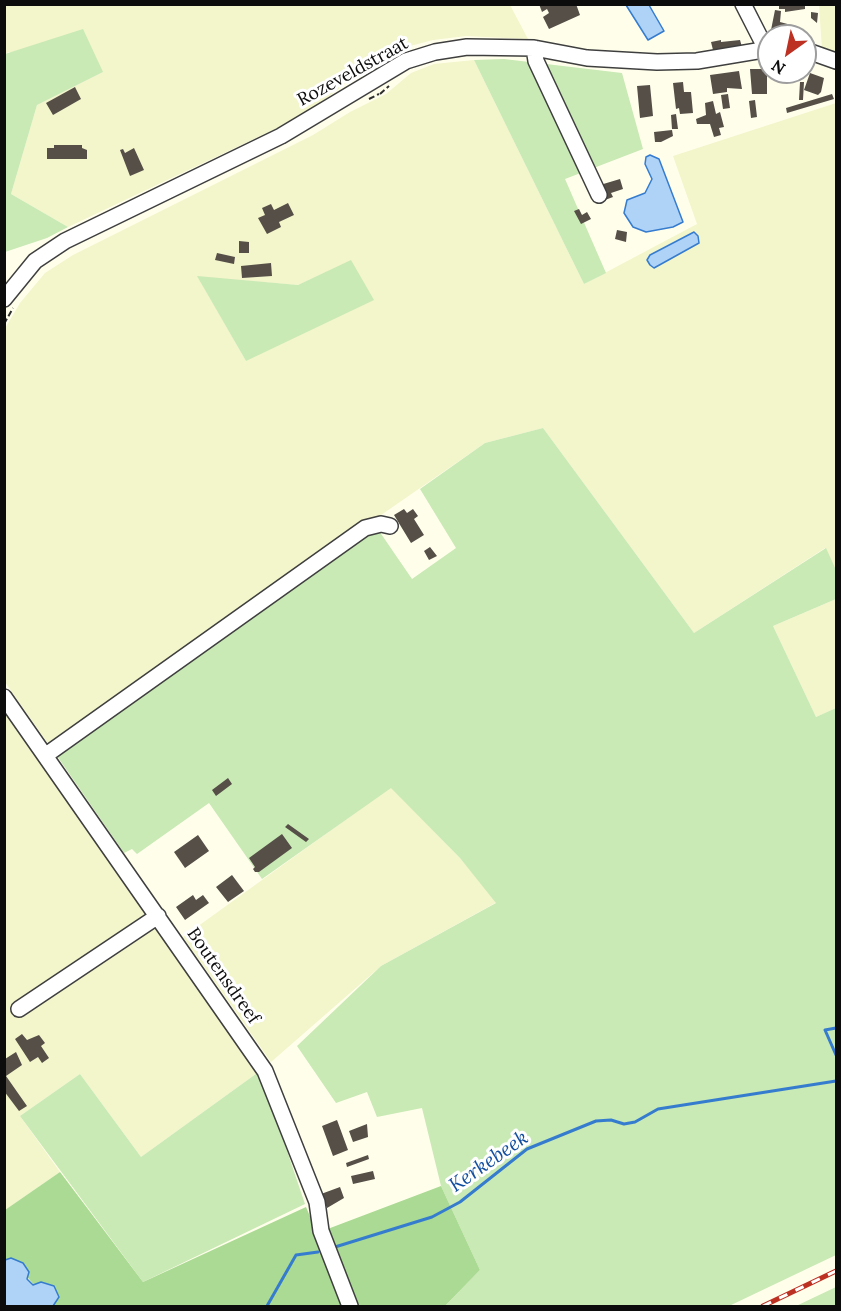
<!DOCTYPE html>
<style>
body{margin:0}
#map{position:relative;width:841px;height:1311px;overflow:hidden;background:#fffeeb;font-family:Lora,serif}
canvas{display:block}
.frame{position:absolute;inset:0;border:6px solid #0c0c0c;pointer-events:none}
.north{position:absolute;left:757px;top:24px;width:60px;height:60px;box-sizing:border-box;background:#fff;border:2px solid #9e9e9e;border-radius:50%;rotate:213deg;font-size:16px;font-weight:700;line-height:24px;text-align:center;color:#0c0c0c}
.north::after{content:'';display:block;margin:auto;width:21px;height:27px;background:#bd3123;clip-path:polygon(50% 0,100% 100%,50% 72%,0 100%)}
</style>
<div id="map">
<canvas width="841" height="1311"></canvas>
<div class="frame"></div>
<div class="north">N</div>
</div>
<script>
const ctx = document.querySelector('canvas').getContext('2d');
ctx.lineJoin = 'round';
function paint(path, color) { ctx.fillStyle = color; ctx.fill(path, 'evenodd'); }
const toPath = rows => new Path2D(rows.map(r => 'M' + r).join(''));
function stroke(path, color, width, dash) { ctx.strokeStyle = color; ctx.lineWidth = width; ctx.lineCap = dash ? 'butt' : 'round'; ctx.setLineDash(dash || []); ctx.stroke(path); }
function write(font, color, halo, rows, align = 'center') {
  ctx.font = font + ' Lora,serif'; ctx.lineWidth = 6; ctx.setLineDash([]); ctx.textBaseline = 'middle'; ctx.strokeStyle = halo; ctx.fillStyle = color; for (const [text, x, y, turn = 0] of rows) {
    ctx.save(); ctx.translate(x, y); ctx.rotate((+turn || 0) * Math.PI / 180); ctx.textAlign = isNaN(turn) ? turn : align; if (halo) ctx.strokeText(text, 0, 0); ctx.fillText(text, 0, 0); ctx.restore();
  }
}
paint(toPath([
 [5,4,510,5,528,39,466,36,433,40,406,47,374,62,316,106,277,128,68,227,11,194,37,105,103,72,9,52,5,54],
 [819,5,836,5,836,55,822,49],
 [474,60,584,284,697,224,673,156,836,103,836,570,825,548,694,633,543,428,485,443,49,745,5,682,4,330,20,303,45,273,73,255,313,135,350,112,386,94,411,73,434,64],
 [351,261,246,361,198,277,298,285],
 [836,599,836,708,816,717,773,626],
 [4,708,260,1071,141,1157,80,1074,20,1116,60,1172,5,1210],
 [391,787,460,858,497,902,381,966,271,1062,183,937]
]), '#f3f5cb');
paint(toPath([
 [83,29,103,72,37,105,11,194,68,227,47,238,5,252,5,54],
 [504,59,622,73,643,149,565,179,606,273,584,284,474,60],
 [351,260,374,300,246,361,197,276,298,285],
 [543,428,694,633,826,548,836,570,836,599,773,626,816,717,836,708,836,1255,729,1306,445,1306,480,1270,441,1186,422,1108,377,1117,367,1092,336,1103,297,1046,381,966,496,903,460,858,391,788,262,879,209,803,137,854,132,849,124,853,57,756,375,525,412,579,456,548,420,489,485,443],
 [260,1071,305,1204,143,1282,20,1116,80,1074,141,1157],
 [836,1287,836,1306,796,1306]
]), '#c9e9b5');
paint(toPath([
 [60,1172,143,1282,306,1207,317,1233,441,1186,480,1270,445,1306,53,1306,59,1297,34,1285,11,1258,5,1260,5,1210]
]), '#aada94');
const water = toPath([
 [626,5,649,5,664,31,648,40,626,5],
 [650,155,659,159,683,222,673,227,646,232,633,227,624,213,627,200,645,193,652,179,645,164,646,157,650,155],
 [694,232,698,236,699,243,654,268,650,265,647,260,650,255,694,232],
 [11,1258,23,1263,29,1272,27,1279,33,1285,41,1282,54,1286,59,1297,53,1306,5,1306,5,1260,11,1258]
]);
paint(water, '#afd2f7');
stroke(water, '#357ccf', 1.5);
stroke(toPath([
 [836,1028,825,1030,836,1055],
 [335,1247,432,1217,460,1202,527,1149,596,1121,611,1120,624,1124,635,1122,658,1109,836,1081],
 [267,1306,296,1255,318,1252]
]), '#357ccf', 3);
paint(toPath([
 [539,4,576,4,580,15,549,29,543,17,549,13,547,9,542,12],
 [779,4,805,4,805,9,785,12,785,9,779,9],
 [775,10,781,11,780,22,795,26,793,36,774,36,775,31,771,30],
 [811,12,818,13,817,23,811,18],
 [721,40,721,42,740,40,742,47,713,50,711,42],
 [750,69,767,69,767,94,752,94],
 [739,71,742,89,727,88,727,92,713,94,710,75],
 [810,73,824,78,821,92,818,95,804,90],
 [683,82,684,92,691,92,693,113,680,114,679,108,676,109,673,83],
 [800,82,804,82,803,100,799,100],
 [650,85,653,116,640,118,637,86],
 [75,87,81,99,53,115,46,103],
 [728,94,730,108,723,109,721,95],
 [832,94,834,99,787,113,786,108],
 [755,100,757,117,751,118,749,101],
 [713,101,716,114,720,112,724,127,719,128,721,135,714,137,710,124,697,124,696,119,706,115,705,103],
 [676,114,678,129,672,129,671,115],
 [672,130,673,136,661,142,655,142,654,132],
 [54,145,82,145,82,148,87,150,87,159,47,159,47,148,54,148],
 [134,148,144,170,130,176,120,150,123,149,125,153],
 [620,179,623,189,611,193,613,197,605,200,600,185],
 [288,203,294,215,279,222,281,227,267,234,258,218,265,215,262,208,271,204,274,210],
 [579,209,582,215,587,212,591,219,581,224,574,211],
 [617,230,627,232,626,242,615,239],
 [239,241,249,242,249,253,239,253],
 [217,253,235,257,234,264,215,260],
 [271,263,272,276,242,278,241,266],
 [404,509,407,513,413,509,418,516,414,519,424,535,411,543,394,515],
 [430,547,437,556,429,560,424,551],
 [228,778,232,784,216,796,212,790],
 [288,824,309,839,306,842,285,827],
 [282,834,292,848,259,872,255,872,253,869,255,867,249,858],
 [198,835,209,851,185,868,174,852],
 [232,875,244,891,228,902,216,887],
 [193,895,196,900,203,895,209,903,185,920,176,907],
 [22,1034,27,1040,39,1035,45,1043,41,1046,49,1058,42,1063,38,1057,30,1062,15,1039],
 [16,1052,22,1065,6,1076,27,1106,19,1111,4,1091,5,1059],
 [337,1120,348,1150,333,1156,322,1126],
 [367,1124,368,1137,353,1142,349,1131],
 [368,1155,369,1159,347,1167,346,1163],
 [373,1171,375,1179,353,1184,351,1176],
 [340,1187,344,1198,327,1208,321,1194]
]), '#554f48');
const minor = toPath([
 [743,4,766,49],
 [534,48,536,61,599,195],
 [805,50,836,61],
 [4,299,35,261,65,241,281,136,406,61,435,52,467,47,534,48,587,58,657,62,697,61,769,49],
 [4,697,265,1071,317,1202,321,1231,350,1306],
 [46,755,365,528,381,524,390,526],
 [19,1009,158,916]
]);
stroke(minor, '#3f3f3f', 18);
stroke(toPath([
 [380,94,389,86],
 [369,99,379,94],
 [4,324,13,308]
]), '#2e2e2e', 2, [6, 3]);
stroke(minor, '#fff', 15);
const rail = toPath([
 [763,1306,836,1271]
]);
stroke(rail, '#bd3123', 5);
stroke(rail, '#fff', 3, [9]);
write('18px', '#0c0c0c', '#fff', [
 ["Rozeveldstraat",353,72,-29],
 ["Boutensdreef",223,976,55]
]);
write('italic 20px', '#144f9f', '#fff', [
 ["Kerkebeek",489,1162,-35]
]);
</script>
